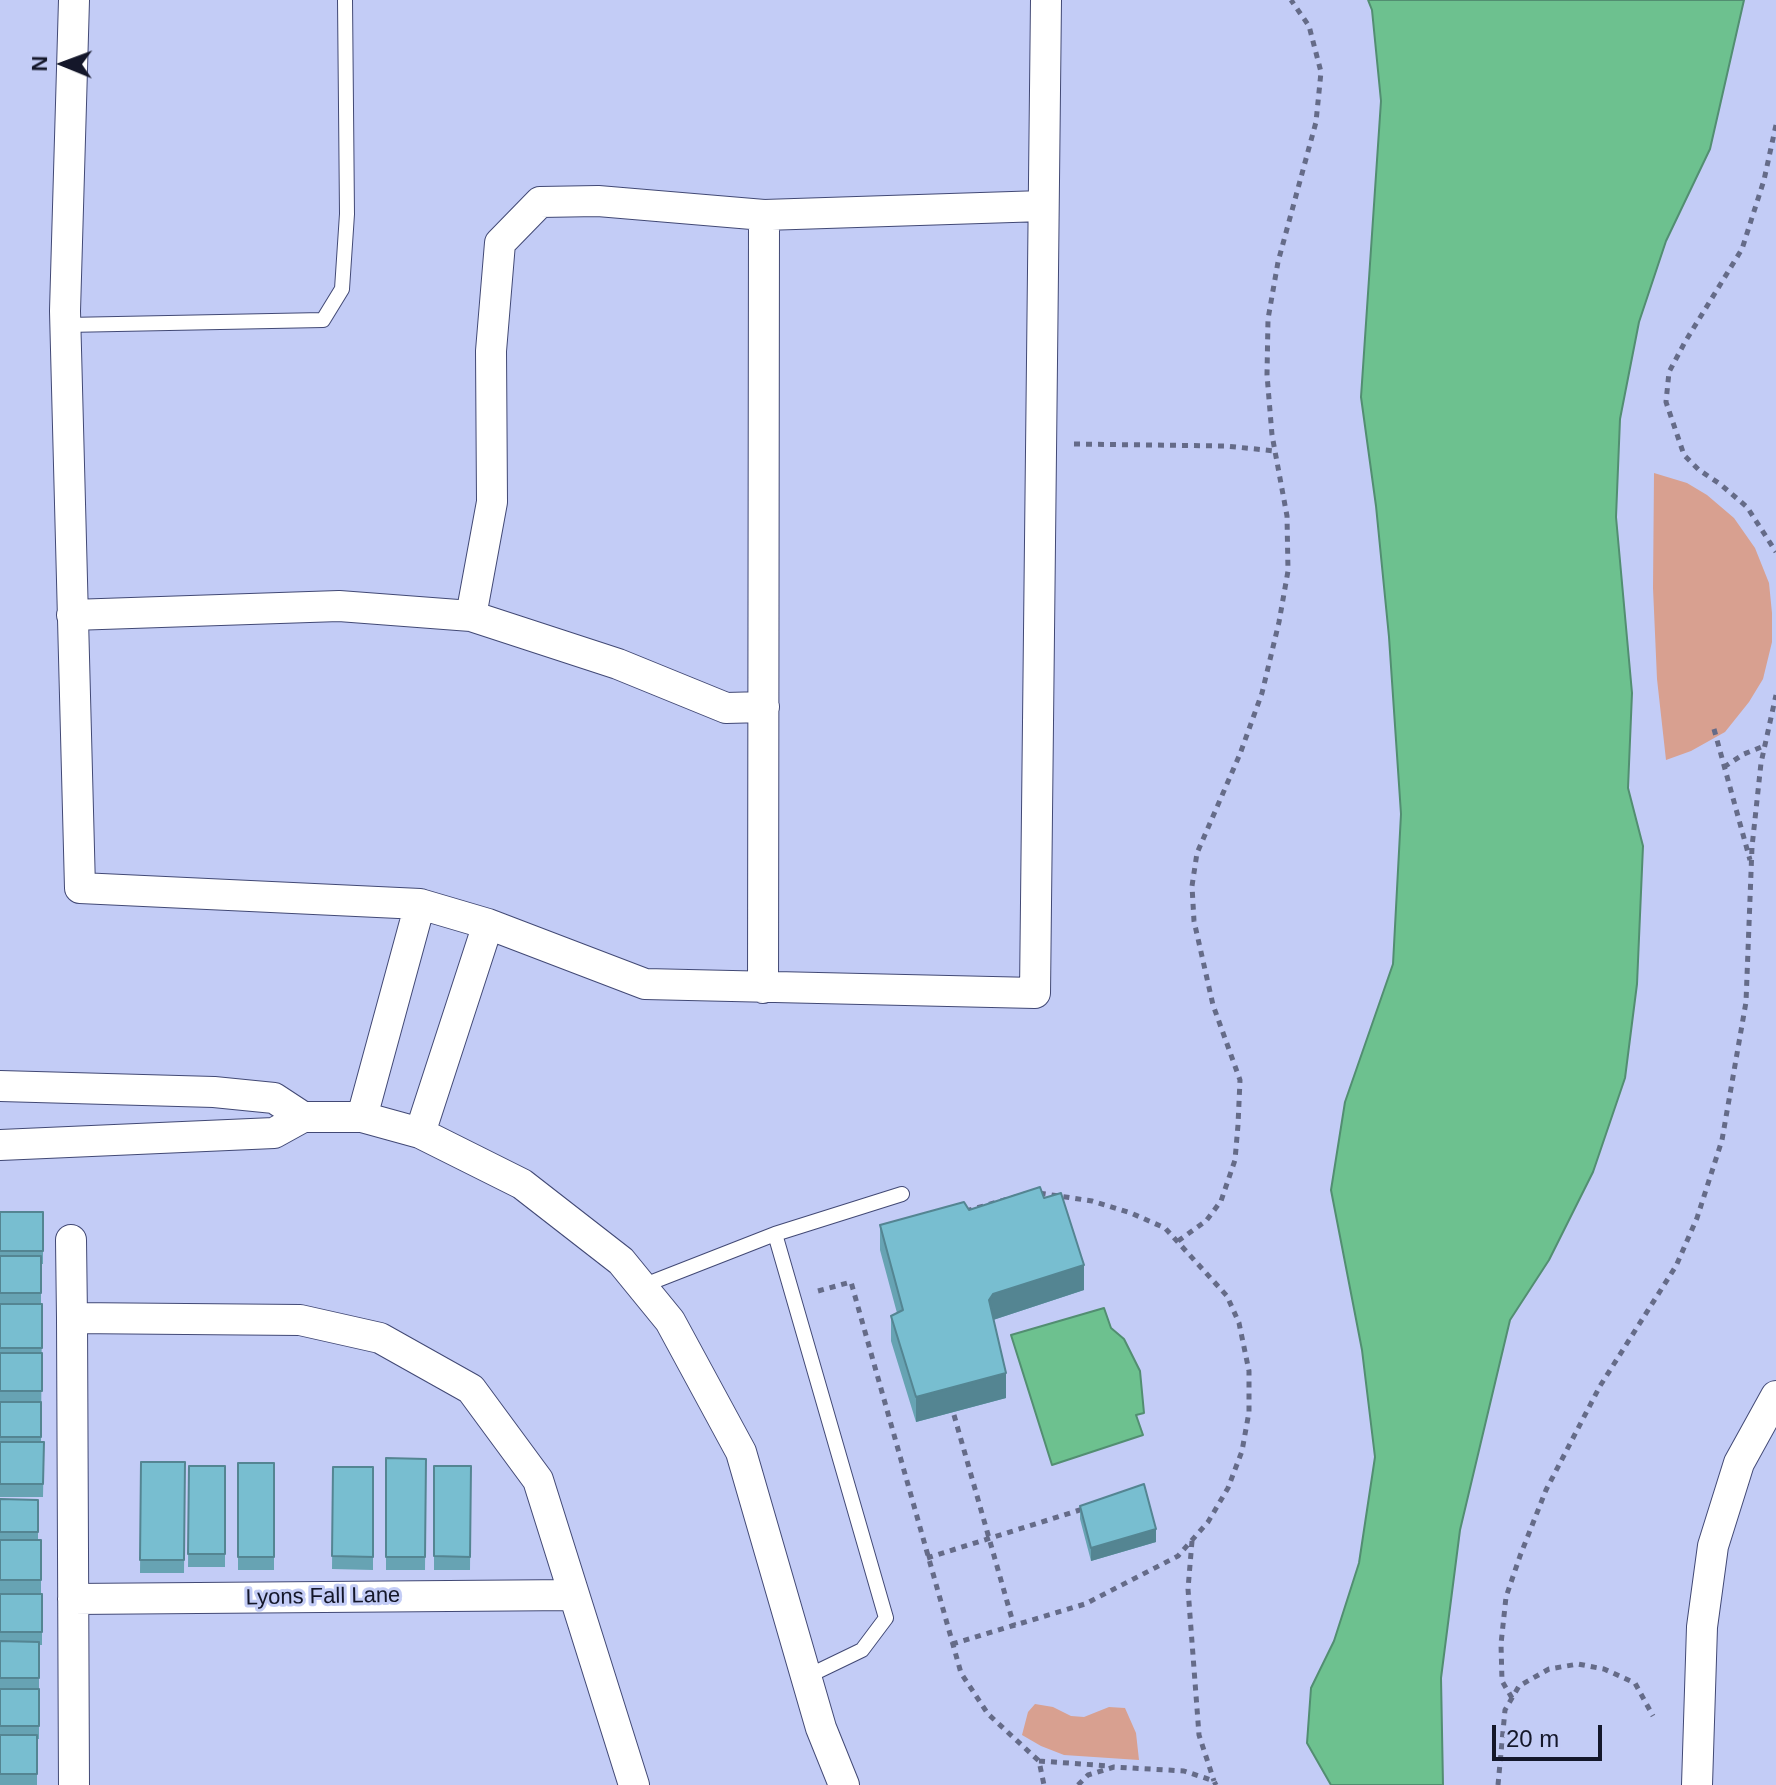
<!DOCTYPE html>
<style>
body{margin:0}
#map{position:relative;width:1776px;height:1785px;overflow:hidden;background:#c3ccf6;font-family:Helvetica,sans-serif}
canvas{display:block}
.north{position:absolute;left:24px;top:24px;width:80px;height:80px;-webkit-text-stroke:6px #c3ccf6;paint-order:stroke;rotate:271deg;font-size:22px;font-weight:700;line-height:32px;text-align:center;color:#14172a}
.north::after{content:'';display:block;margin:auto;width:28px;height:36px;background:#14172a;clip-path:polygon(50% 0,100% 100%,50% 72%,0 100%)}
.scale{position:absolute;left:1492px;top:1725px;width:110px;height:36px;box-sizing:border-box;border:4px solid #14172a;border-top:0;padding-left:10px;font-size:24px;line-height:28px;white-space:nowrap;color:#14172a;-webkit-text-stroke:6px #c3ccf6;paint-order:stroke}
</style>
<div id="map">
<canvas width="1776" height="1785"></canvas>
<div class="north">N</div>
<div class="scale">20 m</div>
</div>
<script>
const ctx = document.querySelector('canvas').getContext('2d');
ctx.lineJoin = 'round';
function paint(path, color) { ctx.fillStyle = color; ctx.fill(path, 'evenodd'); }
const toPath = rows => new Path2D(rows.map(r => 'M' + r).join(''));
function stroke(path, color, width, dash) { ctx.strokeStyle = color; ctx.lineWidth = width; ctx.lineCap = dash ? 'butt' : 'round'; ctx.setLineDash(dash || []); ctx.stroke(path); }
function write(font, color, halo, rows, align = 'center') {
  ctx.font = font + ' Helvetica,sans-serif'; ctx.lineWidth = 6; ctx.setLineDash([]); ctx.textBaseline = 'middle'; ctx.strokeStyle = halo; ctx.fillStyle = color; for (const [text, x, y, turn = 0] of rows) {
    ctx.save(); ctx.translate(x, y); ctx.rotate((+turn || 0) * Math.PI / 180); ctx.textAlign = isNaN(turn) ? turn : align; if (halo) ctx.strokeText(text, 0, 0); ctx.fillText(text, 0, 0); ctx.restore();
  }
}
paint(toPath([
 [1654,473,1687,483,1707,495,1734,518,1755,548,1769,583,1772,613,1772,642,1763,679,1749,702,1725,732,1691,751,1666,760,1657,679,1653,588],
 [1035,1704,1053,1707,1071,1716,1084,1717,1109,1707,1125,1708,1136,1733,1139,1760,1064,1755,1041,1746,1022,1735,1028,1712]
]), '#d8a090');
const water = toPath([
 [1368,0,1744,0,1710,149,1666,241,1639,322,1620,419,1616,517,1632,693,1628,788,1643,846,1637,984,1625,1078,1593,1172,1549,1260,1510,1320,1460,1530,1441,1678,1443,1785,1331,1785,1307,1743,1311,1688,1334,1641,1359,1563,1375,1457,1362,1350,1331,1190,1345,1102,1393,964,1401,814,1389,637,1376,506,1361,397,1381,101,1372,10,1368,0],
 [1104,1308,1111,1328,1124,1339,1140,1371,1144,1413,1136,1415,1143,1435,1052,1465,1011,1335,1104,1308]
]);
paint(water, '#6dc18f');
stroke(water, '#528e71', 2);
const service = toPath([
 [66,325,323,320,342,289,347,214,345,0],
 [775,1234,886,1618,862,1650,806,1677],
 [642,1286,775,1234,902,1194]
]);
const minor = toPath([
 [74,0,65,311,80,888,420,904,488,924,645,984,1035,993,1046,0],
 [72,615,339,606,471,616,618,664,726,708,764,707],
 [471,616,492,502,491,351,500,243,540,202,598,201,764,215,1043,206],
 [763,988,764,215],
 [0,1086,214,1092,274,1098,303,1117],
 [362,1117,420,904],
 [420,1133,488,924],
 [0,1145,274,1133,303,1117,362,1117,420,1133,522,1184,621,1261,670,1321,741,1452,821,1728,844,1785],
 [71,1240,72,1318,300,1320,380,1338,471,1389,538,1480,634,1785],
 [72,1318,74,1785],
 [73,1599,574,1595],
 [1697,1785,1702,1627,1713,1546,1739,1463,1776,1396]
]);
stroke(service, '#424975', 16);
stroke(minor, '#424975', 32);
stroke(toPath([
 [1776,125,1764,180,1742,249,1685,342,1669,372,1666,402,1684,455,1699,470,1720,484,1747,507,1776,552],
 [1074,444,1226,446,1275,451],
 [1714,729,1750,860],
 [1724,767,1744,754,1764,746],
 [966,1211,1029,1193],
 [1178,1241,1206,1221,1221,1201,1235,1160,1238,1125,1240,1080,1213,1005,1194,921,1192,886,1197,853,1240,754,1262,693,1279,622,1288,571,1287,516,1272,435,1267,375,1268,319,1278,262,1316,122,1321,72,1309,26,1291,0],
 [818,1291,851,1282,961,1673,988,1714,1039,1761,1044,1785],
 [954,1415,1014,1626],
 [1192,1541,1188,1589,1199,1735,1214,1781],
 [927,1558,1083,1509],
 [952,1644,1085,1604,1178,1556,1208,1522,1228,1488,1242,1451,1249,1412,1249,1371,1239,1323,1227,1296,1165,1228,1131,1213,1092,1201,1039,1193],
 [1512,1698,1502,1681,1501,1644,1506,1597,1520,1556,1546,1490,1600,1386,1676,1266,1697,1218,1722,1140,1746,1002,1752,847,1761,763,1776,695],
 [1039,1761,1110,1766],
 [1078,1785,1088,1775,1114,1767,1184,1771,1214,1781,1216,1785],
 [1498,1785,1505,1710,1519,1686,1549,1669,1578,1664,1604,1669,1635,1683,1653,1716]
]), '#656b88', 5, [6, 6]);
stroke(service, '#fff', 14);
stroke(minor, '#fff', 30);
paint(toPath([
 [969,1210,1084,1290,993,1320,1006,1398,916,1422,891,1341,891,1316,897,1313,880,1250,880,1225],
 [0,1212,43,1212,43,1264,41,1264,41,1304,42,1304,41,1442,44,1442,43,1497,0,1497],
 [386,1458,426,1459,425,1570,386,1570],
 [141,1462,185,1462,184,1573,140,1573],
 [238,1463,274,1463,274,1570,238,1570],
 [189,1466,225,1466,225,1567,188,1567],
 [434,1466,471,1466,470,1570,434,1570],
 [333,1467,373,1467,373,1570,332,1569],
 [0,1499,38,1500,38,1540,41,1540,41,1593,0,1593],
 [1080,1506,1156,1542,1091,1561,1080,1519],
 [0,1594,42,1594,42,1645,39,1645,39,1739,37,1739,37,1785,0,1785]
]), '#67a3b3');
paint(toPath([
 [1084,1265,1084,1290,993,1320,989,1300,993,1294],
 [1006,1373,1006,1398,916,1422,916,1397],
 [1156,1529,1156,1542,1091,1561,1091,1548]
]), '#548592');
const building = toPath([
 [1040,1187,1044,1198,1061,1193,1084,1265,993,1294,989,1300,1006,1373,916,1397,891,1316,903,1310,880,1225,964,1202,969,1210,1040,1187],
 [0,1212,43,1212,43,1251,0,1251,0,1212],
 [0,1256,41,1256,41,1293,0,1293,0,1256],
 [0,1304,42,1304,42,1348,0,1348,0,1304],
 [0,1353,42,1353,42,1391,0,1391,0,1353],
 [0,1402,41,1402,41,1437,0,1437,0,1402],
 [0,1442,44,1442,43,1484,0,1484,0,1442],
 [386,1458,426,1459,425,1557,386,1557,386,1458],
 [141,1462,185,1462,184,1560,140,1560,141,1462],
 [238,1463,274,1463,274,1557,238,1557,238,1463],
 [189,1466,225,1466,225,1554,188,1554,189,1466],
 [434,1466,471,1466,470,1557,434,1556,434,1466],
 [333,1467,373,1467,373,1557,332,1556,333,1467],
 [1144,1484,1156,1529,1091,1548,1080,1506,1144,1484],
 [0,1499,38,1500,38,1532,0,1532,0,1499],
 [0,1540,41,1540,41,1580,0,1580,0,1540],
 [0,1594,42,1594,42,1632,0,1632,0,1594],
 [0,1641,39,1642,39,1678,0,1678,0,1641],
 [0,1689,39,1689,39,1726,0,1726,0,1689],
 [0,1735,37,1735,37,1774,0,1774,0,1735]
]);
paint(building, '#78bed0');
stroke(building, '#548592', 2);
write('22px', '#14172a', '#c3ccf6', [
 ["Lyons Fall Lane",323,1597,-1]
]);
</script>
